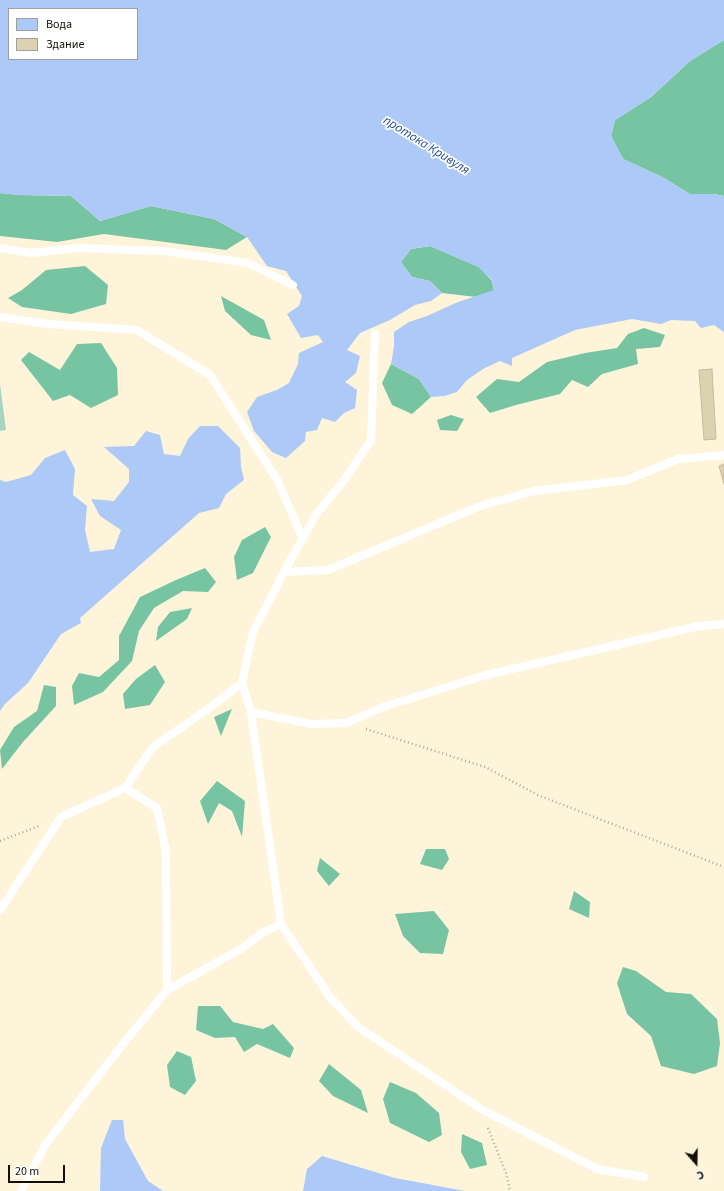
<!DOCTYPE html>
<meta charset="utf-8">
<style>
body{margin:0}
#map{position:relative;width:724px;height:1191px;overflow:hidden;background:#fdf4da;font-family:"Source Sans 3",sans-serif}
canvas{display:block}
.legend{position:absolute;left:8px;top:8px;width:130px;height:52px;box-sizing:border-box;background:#fff;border:1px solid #a19f9b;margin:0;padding:5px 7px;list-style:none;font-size:12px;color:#130f05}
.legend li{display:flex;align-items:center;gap:8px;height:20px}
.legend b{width:20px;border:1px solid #a19f9b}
.north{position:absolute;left:676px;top:1143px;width:40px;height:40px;-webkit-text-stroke:3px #fff;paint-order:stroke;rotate:160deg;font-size:11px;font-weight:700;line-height:16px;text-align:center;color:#130f05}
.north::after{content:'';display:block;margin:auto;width:14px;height:18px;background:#130f05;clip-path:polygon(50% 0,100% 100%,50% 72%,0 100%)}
.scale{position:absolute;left:8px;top:1165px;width:57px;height:18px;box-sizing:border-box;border:2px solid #130f05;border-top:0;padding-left:5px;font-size:12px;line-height:14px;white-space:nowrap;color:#130f05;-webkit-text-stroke:3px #fff;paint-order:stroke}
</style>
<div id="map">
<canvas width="724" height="1191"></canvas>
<ul class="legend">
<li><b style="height:11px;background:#adc9f8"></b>Вода</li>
<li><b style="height:11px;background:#dcd1b1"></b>Здание</li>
</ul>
<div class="north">С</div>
<div class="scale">20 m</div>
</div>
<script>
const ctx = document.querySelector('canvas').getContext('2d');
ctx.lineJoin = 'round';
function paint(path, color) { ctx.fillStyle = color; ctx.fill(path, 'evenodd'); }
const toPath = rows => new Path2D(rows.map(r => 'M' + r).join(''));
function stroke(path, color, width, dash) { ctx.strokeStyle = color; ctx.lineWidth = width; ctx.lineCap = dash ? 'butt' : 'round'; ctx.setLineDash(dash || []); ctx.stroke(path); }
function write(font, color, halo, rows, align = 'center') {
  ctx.font = font + ' "Source Sans 3",sans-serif'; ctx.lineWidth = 3.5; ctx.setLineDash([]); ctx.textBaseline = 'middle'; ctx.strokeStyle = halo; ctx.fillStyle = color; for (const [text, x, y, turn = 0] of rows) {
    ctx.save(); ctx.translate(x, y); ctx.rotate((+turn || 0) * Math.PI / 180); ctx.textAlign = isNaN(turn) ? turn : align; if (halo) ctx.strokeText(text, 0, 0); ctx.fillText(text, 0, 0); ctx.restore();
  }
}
paint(toPath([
 [0,384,6,430,0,431]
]), '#a8d5c0');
paint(toPath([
 [724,40,724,196,714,194,690,194,662,177,623,159,611,136,615,120,651,97,690,61],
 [0,193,20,195,71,196,100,221,151,206,214,219,247,237,226,250,104,234,57,242,0,236],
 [430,246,479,267,492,281,494,291,476,297,442,293,430,281,412,277,401,262,411,249],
 [85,266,108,285,106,304,71,314,22,307,8,298,22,290,46,270],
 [221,296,264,320,271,340,251,335,225,311],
 [644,328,665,335,660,347,636,349,638,364,602,374,588,387,572,380,560,394,516,405,490,413,476,397,497,379,519,382,547,362,585,353,617,348,628,334],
 [101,343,117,368,118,395,91,408,70,395,53,401,21,360,29,352,60,370,77,344],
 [391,364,419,379,431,397,412,414,392,405,382,383],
 [451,415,464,419,457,431,440,430,437,420],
 [265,527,271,537,253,573,237,580,234,557,242,540],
 [205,568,216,582,208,592,183,591,154,608,139,631,132,661,103,692,74,705,72,686,79,673,99,677,119,660,119,636,140,597,176,580],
 [192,608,187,619,156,641,158,627,170,612],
 [155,665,165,682,150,705,125,709,123,694,136,679],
 [44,685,56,687,56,706,23,742,2,769,0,750,14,727,37,711],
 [232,709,221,736,214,717],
 [217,781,245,801,242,837,232,811,219,803,208,824,200,801],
 [426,849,445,849,449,859,442,870,420,864],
 [320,858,340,874,329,886,317,871],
 [574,891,590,902,589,918,569,909],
 [434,911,449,930,443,954,420,953,403,936,395,914],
 [623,967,636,971,666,992,691,994,717,1019,720,1043,717,1066,694,1074,661,1066,651,1036,627,1014,617,983],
 [198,1006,220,1006,233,1022,263,1029,273,1024,294,1048,290,1058,257,1044,244,1052,235,1037,215,1038,196,1030],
 [177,1051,191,1057,196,1081,185,1095,170,1087,167,1065],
 [329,1064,361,1090,368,1113,333,1096,319,1081],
 [390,1082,416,1093,439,1113,442,1135,429,1142,390,1123,383,1099],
 [462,1134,482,1143,487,1165,470,1169,461,1152]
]), '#77c4a3');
paint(toPath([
 [0,0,724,0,724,40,690,61,651,97,615,120,611,136,623,159,662,177,690,194,714,194,724,196,724,332,714,325,701,328,695,321,671,320,661,324,632,319,575,330,512,358,512,366,500,361,483,369,467,380,457,392,444,396,431,397,419,379,391,364,394,346,394,332,409,322,427,316,458,302,494,290,492,280,478,267,430,246,411,249,401,262,412,277,430,281,442,293,431,301,415,305,390,320,360,333,347,350,360,356,356,373,345,382,357,390,355,408,344,413,335,422,322,418,317,430,306,432,305,441,286,458,272,452,254,431,247,412,257,397,277,390,289,383,298,364,299,353,323,342,318,335,301,338,287,314,299,306,302,296,286,271,267,266,247,237,214,219,151,206,100,221,71,196,20,195,0,193],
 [9,9,137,9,137,59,9,59],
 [200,426,218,426,240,448,241,467,244,480,226,494,219,508,199,513,80,618,81,623,61,634,28,683,5,704,0,711,0,480,6,482,31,475,45,458,65,450,75,469,73,495,87,506,85,530,90,552,114,549,121,530,100,516,91,499,114,501,129,482,129,469,104,447,134,446,146,431,160,435,164,454,180,456,188,439],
 [112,1120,123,1120,125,1139,148,1181,163,1191,100,1191,101,1148],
 [322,1156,395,1178,465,1191,303,1191,307,1169]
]), '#adc9f8');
const building = toPath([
 [712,369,716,439,704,440,699,370,712,369],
 [724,464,724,484,719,466,724,464]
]);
paint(building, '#dcd1b1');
stroke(building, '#c6bb9b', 1);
stroke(toPath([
 [366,729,485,767,540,796,724,867],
 [0,841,39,826],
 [488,1128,506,1173,510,1191]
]), '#b1aa95', 2.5, [1, 3]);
stroke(toPath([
 [0,248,31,253,76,248,164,251,248,263,293,285],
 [0,317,48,324,137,330,210,375,278,481,303,539],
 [375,334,371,440,345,479,315,516,284,572,253,632,242,683,251,712,281,924,330,997,358,1027,481,1109,597,1169,644,1177],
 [284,572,328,570,480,506,534,491,627,480,678,459,724,455],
 [251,712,311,724,346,723,386,706,486,675,699,626,724,624],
 [0,910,61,817,125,788,153,747,208,709,242,683],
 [167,990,241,949,262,933,281,924],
 [21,1191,45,1145,119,1049,167,990,166,851,157,808,125,788]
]), '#fff', 8);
write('italic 13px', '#264e92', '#fff', [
 ["протока Кривуля",426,146,32]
]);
</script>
